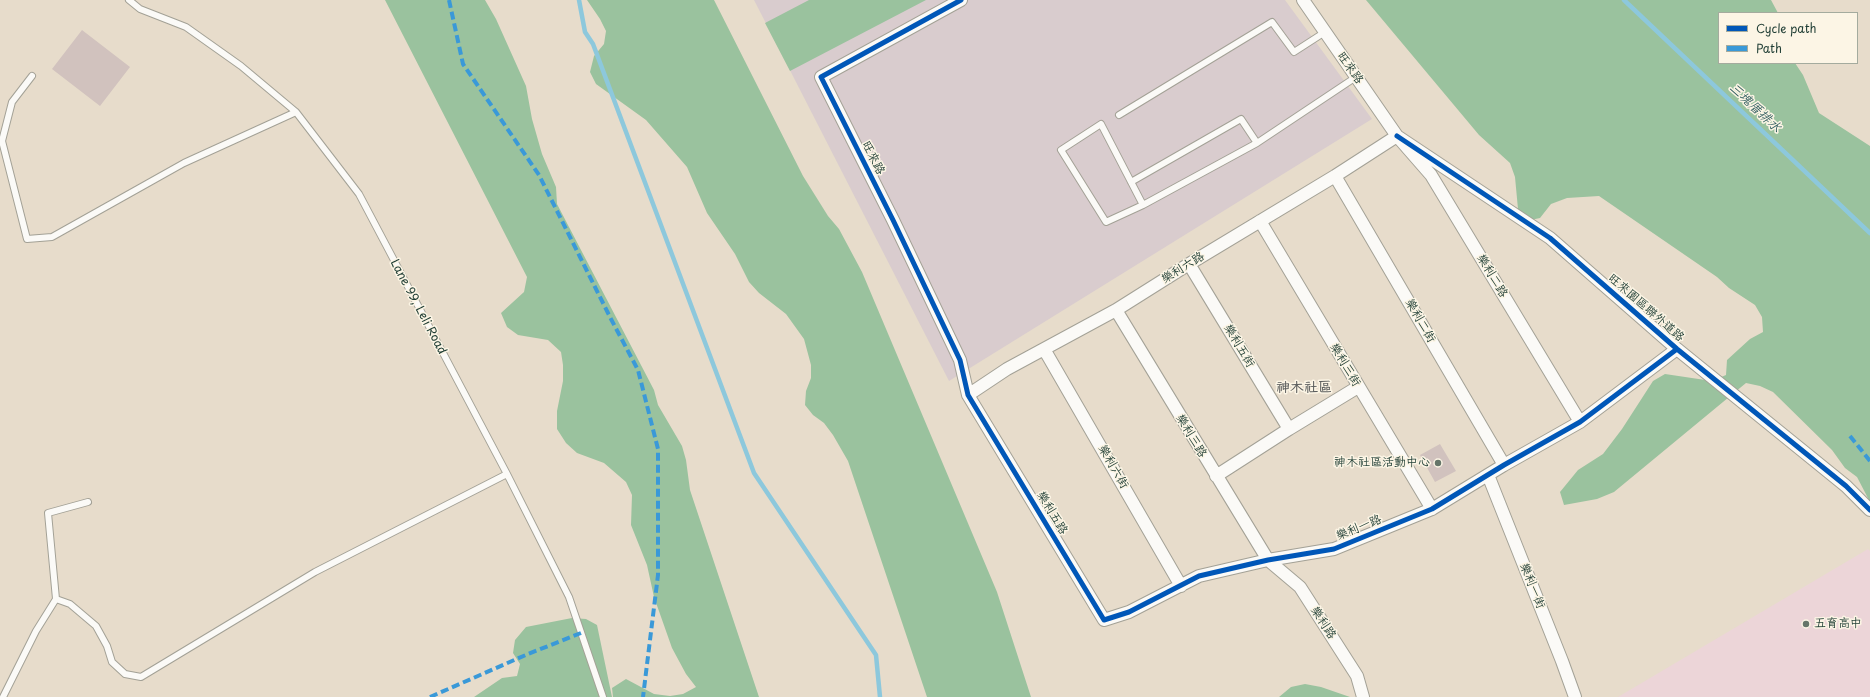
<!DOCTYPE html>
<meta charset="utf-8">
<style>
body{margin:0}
#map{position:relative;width:1870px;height:697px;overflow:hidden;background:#e7dccb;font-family:"Playpen Sans",sans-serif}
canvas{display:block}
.legend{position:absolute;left:1718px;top:12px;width:140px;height:52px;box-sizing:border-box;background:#fcf5e5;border:1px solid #a4ab9e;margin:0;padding:5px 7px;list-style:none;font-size:12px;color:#1f3d34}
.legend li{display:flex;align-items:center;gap:8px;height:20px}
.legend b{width:20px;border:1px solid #a4ab9e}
</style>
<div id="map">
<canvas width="1870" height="697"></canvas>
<ul class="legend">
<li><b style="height:5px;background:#0057b8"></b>Cycle path</li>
<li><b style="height:5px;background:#3a99d8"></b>Path</li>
</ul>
</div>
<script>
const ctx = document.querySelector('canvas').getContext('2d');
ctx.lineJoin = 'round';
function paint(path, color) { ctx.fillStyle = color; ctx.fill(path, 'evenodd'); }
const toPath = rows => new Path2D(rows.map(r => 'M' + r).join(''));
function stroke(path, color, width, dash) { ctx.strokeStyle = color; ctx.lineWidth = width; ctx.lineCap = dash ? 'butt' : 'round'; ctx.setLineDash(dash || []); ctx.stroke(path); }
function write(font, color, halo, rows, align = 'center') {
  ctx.font = font + ' "Playpen Sans","LXGW WenKai TC",sans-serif'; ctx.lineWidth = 3; ctx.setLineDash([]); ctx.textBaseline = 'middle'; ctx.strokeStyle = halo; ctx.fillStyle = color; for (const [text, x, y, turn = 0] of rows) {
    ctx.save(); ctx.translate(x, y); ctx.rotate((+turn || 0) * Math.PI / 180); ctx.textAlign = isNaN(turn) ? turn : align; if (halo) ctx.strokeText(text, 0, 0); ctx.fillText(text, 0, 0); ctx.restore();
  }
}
paint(toPath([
 [1868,549,1870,551,1870,697,1618,697]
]), '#ecd5d8');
paint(toPath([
 [754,0,1285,0,1372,119,949,381]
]), '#d9ccce');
paint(toPath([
 [385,0,485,0,496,19,526,86,532,119,542,154,556,187,557,204,654,390,658,405,682,446,686,460,690,490,759,697,613,697,612,688,626,679,654,694,670,696,683,694,696,687,686,674,672,648,654,597,647,565,631,525,632,495,626,482,604,463,577,453,566,443,557,429,557,411,563,381,563,365,561,352,548,340,518,335,507,327,501,313,524,292,527,277],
 [587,0,714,0,803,176,828,216,839,229,862,272,997,592,1031,697,927,697,848,461,833,435,824,423,813,415,805,405,806,391,811,378,811,365,804,339,786,314,759,293,749,282,735,254,707,213,687,167,646,120,596,84,590,72,594,56,604,44,606,31,600,19],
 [809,0,926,0,790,71,765,23],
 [1366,0,1771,0,1778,13,1719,13,1719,63,1795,63,1803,75,1819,113,1870,146,1870,502,1857,477,1845,468,1832,450,1773,392,1760,386,1746,383,1614,492,1597,499,1564,505,1560,492,1578,470,1603,454,1622,429,1653,381,1665,374,1712,381,1726,375,1727,360,1750,339,1763,332,1762,317,1755,305,1729,288,1717,277,1599,196,1567,198,1551,204,1540,218,1526,221,1518,209,1515,177,1510,163,1479,135],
 [572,618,586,619,597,625,612,697,474,697,502,678,517,676,520,664,513,653,515,640,526,627],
 [1305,684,1321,687,1350,697,1279,697,1291,687]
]), '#9ac29e');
stroke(toPath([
 [579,0,585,32,593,44,754,473,876,655,880,697],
 [1624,0,1870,233]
]), '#8dc8dc', 4.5);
paint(toPath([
 [82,30,130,67,100,106,52,69],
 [1440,444,1456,471,1435,482,1420,455]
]), '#d1c2be');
const lane = toPath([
 [129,0,140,9,186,27,241,66,296,112,359,194,507,474,569,597,603,697],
 [32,76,12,102,2,141,27,239,52,237,184,163,296,112],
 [1119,115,1272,22,1294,52,1325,32],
 [1131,182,1241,119,1257,143],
 [1143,205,1106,222,1061,150,1101,124,1143,205,1257,143,1356,77],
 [56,599,48,513,88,502],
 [3,697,36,631,56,599,70,604,96,626,107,646,112,662,125,674,141,677,315,572,507,474]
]);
const street = toPath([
 [961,0,821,77,893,220,960,360,968,395,1104,620,1129,612,1199,576,1268,560,1334,549,1432,509,1504,465,1580,422,1677,349],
 [1303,0,1397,136,1431,175,1580,422],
 [1397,136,1550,238,1677,349,1846,486,1870,510],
 [1335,176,1504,465],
 [1260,221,1432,509],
 [1189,264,1289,429],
 [1116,310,1268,560,1300,587,1357,676,1363,697],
 [1044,349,1181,586],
 [968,395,1007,369,1116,310,1189,264,1335,176,1397,136],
 [1488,475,1562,661,1575,697],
 [1216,476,1289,429,1358,387]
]);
stroke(lane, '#a3a196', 8);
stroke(street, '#a3a196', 14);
stroke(lane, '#fbfaf7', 6);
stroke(street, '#fbfaf7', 12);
stroke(toPath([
 [449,0,463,64,539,175,611,319,638,370,658,449,658,575,643,697],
 [1850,436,1870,461],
 [430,697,528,654,581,633]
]), '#3a99d8', 4, [8, 4]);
stroke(toPath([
 [961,0,821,77,893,220,960,360,968,395,1104,620,1129,612,1199,576,1268,560,1334,549,1432,509,1504,465,1580,422,1677,349],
 [1397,136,1550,238,1677,349,1846,486,1870,510]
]), '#0057b8', 5);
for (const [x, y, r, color] of [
 [1438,463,4,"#657569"],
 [1806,624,4,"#657569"]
]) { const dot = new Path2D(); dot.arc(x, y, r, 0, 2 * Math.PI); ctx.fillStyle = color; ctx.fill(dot); stroke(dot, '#fcf5e5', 1.5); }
write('12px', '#1f3d34', '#fcf5e5', [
 ["旺來路",1350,68,55],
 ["旺來路",873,158,63],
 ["樂利六路",1183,268,-32],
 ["樂利二路",1492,276,59],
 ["Lane 99, Leli Road",418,307,62],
 ["旺來園區聯外道路",1646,308,41],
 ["樂利二街",1420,321,60],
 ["樂利五街",1239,346,59],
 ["樂利三街",1345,365,59],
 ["樂利三路",1191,436,59],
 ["樂利六街",1113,467,60],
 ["樂利五路",1052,513,59],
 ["樂利一路",1359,528,-22],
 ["樂利一街",1532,586,68],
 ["樂利路",1323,623,57]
]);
write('12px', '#1f3d34', '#fcf5e5', [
 ["神木社區活動中心",1430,463],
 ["五育高中",1814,624,"left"]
], 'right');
write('italic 13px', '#315e60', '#fcf5e5', [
 ["三塊厝排水",1755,108,43]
]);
write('bold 14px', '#5d5f5f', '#fcf5e5', [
 ["神木社區",1304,388]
]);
</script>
